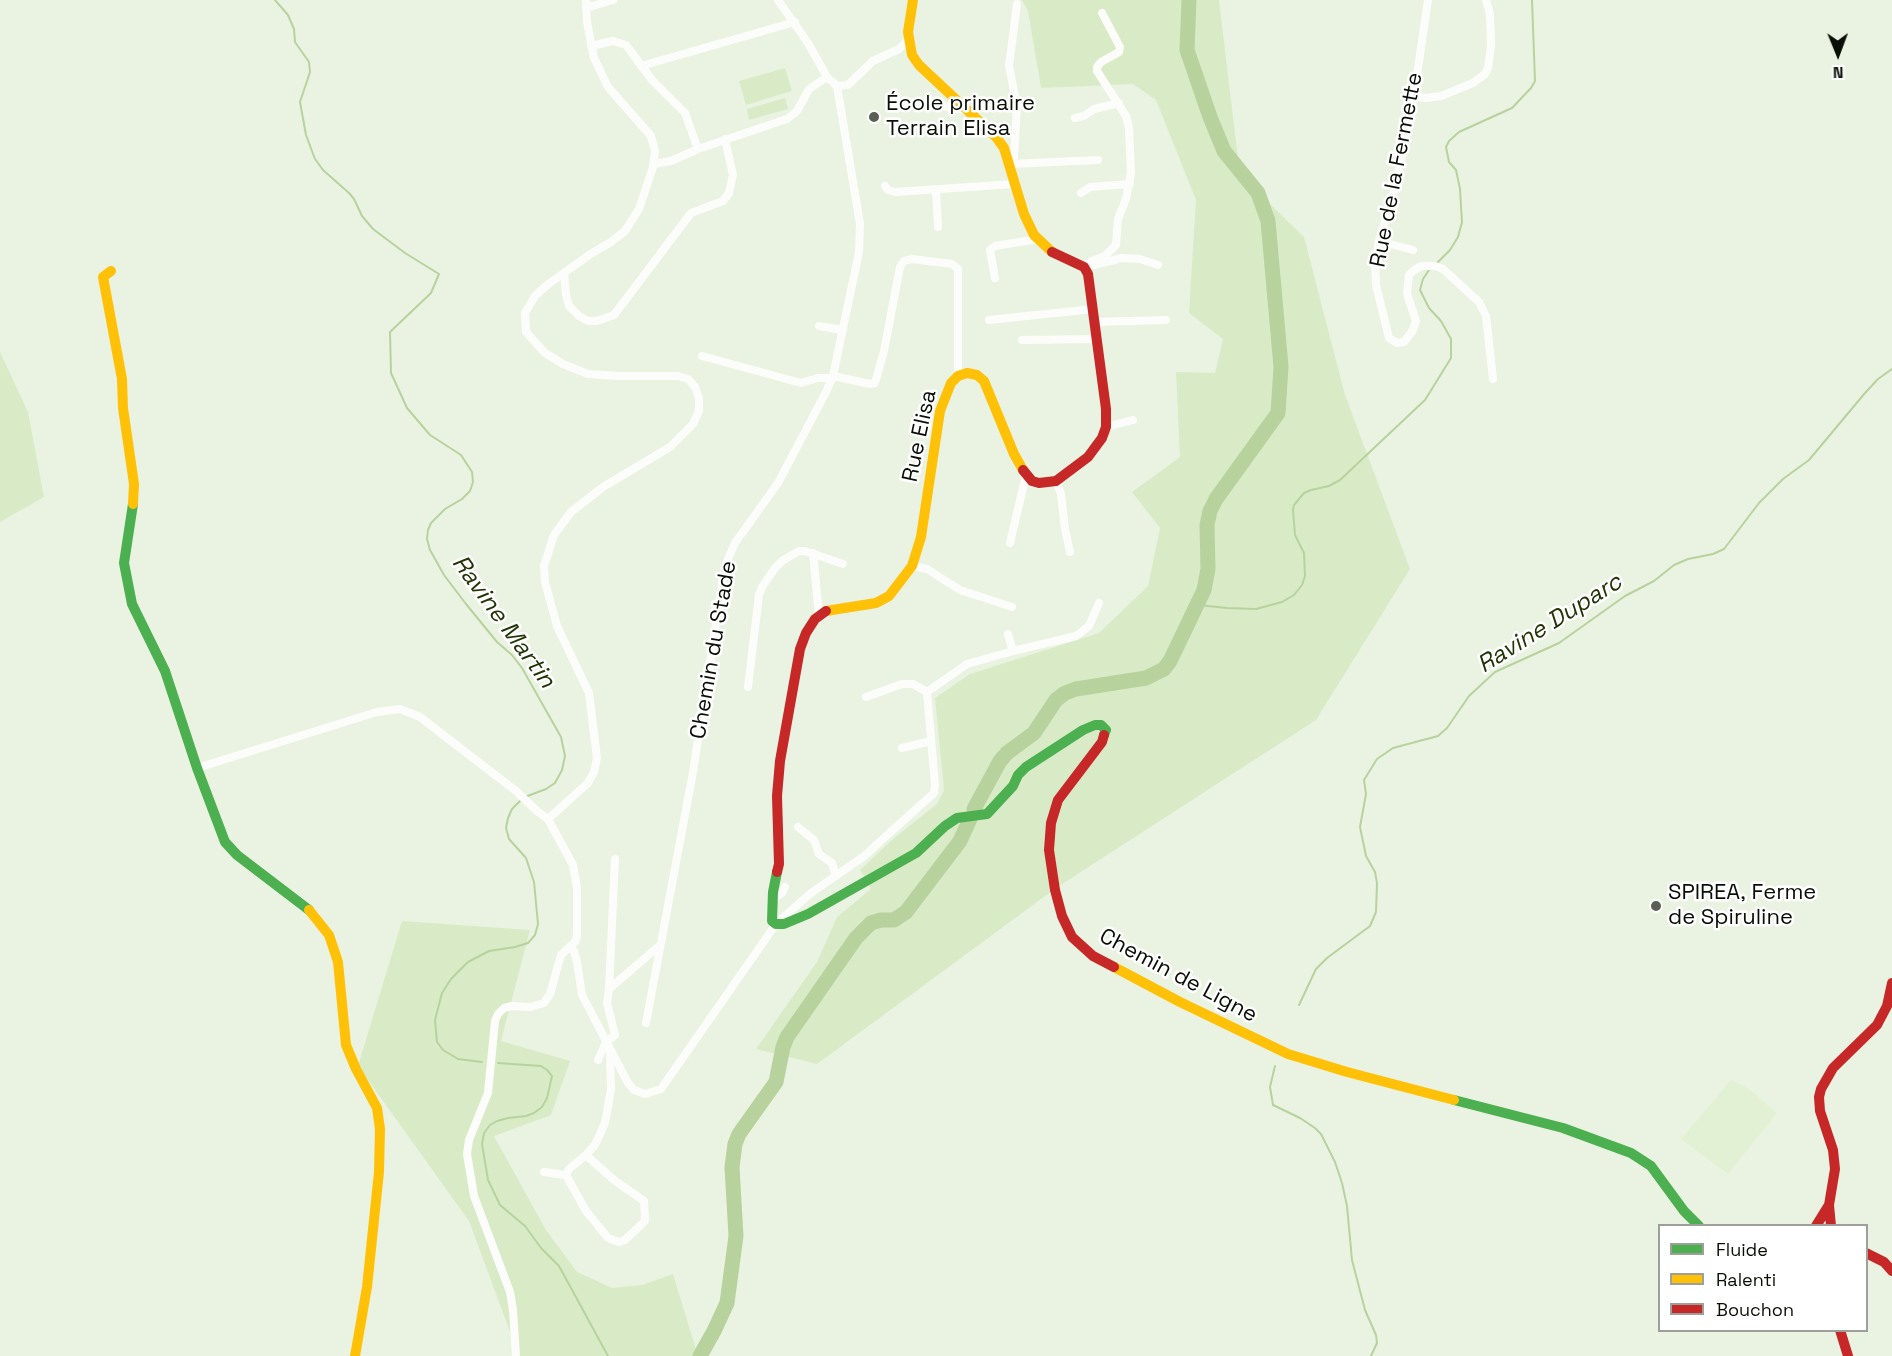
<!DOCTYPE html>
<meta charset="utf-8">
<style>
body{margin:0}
#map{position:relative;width:1892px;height:1356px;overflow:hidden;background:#eaf3e1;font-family:"Space Grotesk",sans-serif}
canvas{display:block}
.legend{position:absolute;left:1658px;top:1224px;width:210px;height:108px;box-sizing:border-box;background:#fff;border:2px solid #9d9f9b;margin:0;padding:8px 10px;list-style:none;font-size:18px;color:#0a0f06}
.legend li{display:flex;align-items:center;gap:12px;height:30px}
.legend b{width:30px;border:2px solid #9d9f9b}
.north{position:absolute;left:1808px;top:24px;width:60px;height:60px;-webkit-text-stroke:4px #fff;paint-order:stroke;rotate:179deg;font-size:16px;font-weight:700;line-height:24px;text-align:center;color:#0a0f06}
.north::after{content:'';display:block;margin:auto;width:21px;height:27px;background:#0a0f06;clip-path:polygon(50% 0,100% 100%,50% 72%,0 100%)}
</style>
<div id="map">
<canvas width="1892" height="1356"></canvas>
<ul class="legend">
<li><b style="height:8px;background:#4caf50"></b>Fluide</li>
<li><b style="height:8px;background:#ffc107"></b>Ralenti</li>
<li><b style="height:8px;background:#c62828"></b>Bouchon</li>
</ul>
<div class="north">N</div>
</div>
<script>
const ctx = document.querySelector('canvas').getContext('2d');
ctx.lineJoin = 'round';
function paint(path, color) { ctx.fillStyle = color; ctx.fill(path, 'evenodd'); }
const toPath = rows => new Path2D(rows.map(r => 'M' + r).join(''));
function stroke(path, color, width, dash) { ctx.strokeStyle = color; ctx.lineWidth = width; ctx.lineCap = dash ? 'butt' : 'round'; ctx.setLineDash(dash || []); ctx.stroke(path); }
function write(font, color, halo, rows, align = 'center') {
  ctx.font = font + ' "Space Grotesk",sans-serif'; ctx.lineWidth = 5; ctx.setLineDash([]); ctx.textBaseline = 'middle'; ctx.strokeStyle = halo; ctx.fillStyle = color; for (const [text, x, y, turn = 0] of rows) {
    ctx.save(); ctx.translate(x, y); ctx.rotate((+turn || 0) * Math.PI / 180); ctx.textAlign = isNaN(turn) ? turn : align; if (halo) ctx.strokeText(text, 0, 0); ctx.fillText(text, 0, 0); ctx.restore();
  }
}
paint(toPath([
 [1731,1080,1749,1089,1777,1113,1728,1174,1681,1139]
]), '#e2f1d4');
paint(toPath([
 [1022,0,1219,0,1240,175,1304,237,1345,395,1410,569,1316,720,1056,888,817,1064,756,1049,817,962,837,917,871,889,860,870,894,838,937,804,944,790,935,698,970,674,1099,633,1148,586,1160,528,1132,492,1180,457,1176,372,1215,373,1223,339,1189,313,1196,200,1156,100,1133,84,1041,88,1028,11],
 [785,68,792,91,746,105,739,81],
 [785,98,788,109,749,120,747,109],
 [0,352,28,412,44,497,0,522],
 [402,921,530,930,501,1041,570,1061,551,1115,494,1136,546,1230,577,1272,612,1288,642,1285,673,1274,698,1356,519,1356,469,1221,358,1066]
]), '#d8ebc6');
stroke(toPath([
 [275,0,288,15,294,29,295,42,309,62,310,72,300,102,306,135,315,159,323,170,349,193,354,199,362,216,373,229,405,253,439,274,431,293,390,332,391,373,407,408,430,435,461,455,472,472,473,482,470,491,462,499,445,509,431,523,428,530,427,539,430,550,444,575,466,604,497,642,512,655,522,668,561,737,565,756,562,770,555,783,546,789,525,797],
 [1436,264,1450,250,1458,237,1462,222,1460,189,1456,170,1449,162,1446,147,1449,141,1459,132,1512,108,1531,88,1535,81,1532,0],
 [1198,605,1227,608,1256,609,1282,602,1294,595,1302,585,1305,576,1304,553,1295,535,1293,510,1294,505,1304,493,1311,490,1329,486,1340,480,1425,400,1451,358,1451,339,1441,321,1429,308,1420,290,1423,279,1429,270],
 [1299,1005,1316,969,1327,958,1370,926,1376,912,1377,883,1375,872,1366,856,1360,827,1366,794,1364,780,1377,759,1393,748,1438,736,1447,728,1469,696,1495,672,1559,643,1625,596,1654,581,1674,565,1688,559,1713,554,1724,549,1759,503,1783,479,1809,460,1865,393,1878,379,1892,369],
 [482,1062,458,1059,443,1050,437,1042,435,1020,442,993,451,979,468,962,489,951,515,947,528,943,535,935,538,924,534,882,526,858,509,839,506,828,508,818,512,809,521,800],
 [498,1063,541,1066,547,1070,552,1076,547,1098,542,1107,534,1113,526,1116,508,1118,497,1121,490,1125,484,1133,482,1144,488,1180,500,1205,525,1226,541,1248,559,1266,608,1356],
 [1275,1066,1270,1087,1273,1105,1300,1118,1315,1128,1321,1134,1335,1162,1342,1183,1347,1206,1352,1260,1365,1310,1376,1335,1377,1343,1371,1356]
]), '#b8d29e', 2);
stroke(toPath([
 [974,809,1000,761,1007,753,1034,733,1056,700,1065,693,1076,689,1146,678,1164,669,1170,661,1204,590,1208,569,1207,525,1210,511,1216,499,1278,413,1281,367,1268,221,1258,193,1224,151,1210,117,1187,50,1189,0],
 [700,1356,714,1331,727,1303,736,1236,732,1167,735,1144,739,1134,776,1082,783,1047,787,1037,856,938,871,923,881,920,894,920,906,912,960,841,970,819]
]), '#b8d29e', 15);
stroke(toPath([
 [778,0,808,43,827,77,837,86,848,85,873,61,899,49,908,40],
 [1428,0,1414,96,1394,192,1379,241,1375,263,1376,285,1389,338,1397,343,1404,342,1413,330,1416,321,1407,294,1409,275,1413,271,1421,266,1435,266,1443,269,1479,302,1486,316,1493,379],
 [1017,4,1009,66,1017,106,1014,158,1010,164,1098,160],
 [586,8,613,0],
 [591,46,613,41,626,45,652,80,685,113,698,149],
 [641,66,795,22],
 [1414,96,1426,98,1441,96,1473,83,1485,74,1488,68,1491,46,1490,14,1486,0],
 [900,106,943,106,965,110],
 [1075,118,1084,116,1094,109,1119,103],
 [654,164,671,161,698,149,787,119,797,111,809,89,827,77],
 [885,186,888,190,895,192,1014,184],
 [936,189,938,227],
 [1081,193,1090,187,1130,184],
 [1379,241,1413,250],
 [1094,265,1122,258,1140,259,1158,265],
 [1084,267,1092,261,1105,256,1116,245,1118,219,1126,199,1131,173,1129,128,1126,116,1097,71,1097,67,1101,62,1119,52,1120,47,1102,13],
 [564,273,566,295,569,306,579,316,588,321,597,321,614,315,691,213,723,201,729,193,733,175,725,139],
 [995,278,990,250,995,246,1038,239],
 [989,320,1093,309],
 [1094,322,1166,320],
 [819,326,842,330],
 [1022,340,1097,339],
 [702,356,801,383,818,378,831,378],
 [833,376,870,384,875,383,884,351,900,267,904,261,912,259,952,264,958,269,958,376],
 [1106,427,1133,420],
 [1056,481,1061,494,1065,529,1070,552],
 [1010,543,1026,475],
 [813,553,819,615],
 [912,566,927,569,960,590,1012,607],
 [1008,634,1013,651,1076,636,1089,626,1099,603],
 [748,687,759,595,762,587,775,568,782,561,799,551,805,551,843,564],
 [927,692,967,664,1013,651],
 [902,748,931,741],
 [197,768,377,712,400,709,420,717,516,791,538,812,548,819,573,865,577,888,577,936,575,942,561,955,550,994,544,1003,530,1007,512,1006,504,1008,498,1014,495,1021,488,1093,469,1140,467,1154,474,1196,510,1292,513,1310,516,1356],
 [548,819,588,783,594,772,597,758,589,693,557,626,545,582,544,566,554,535,571,512,603,487,670,447,693,424,699,411,699,398,695,387,688,379,678,376,618,376,588,374,563,364,545,353,526,332,525,313,535,296,547,285,592,253,611,242,625,231,639,209,653,167,655,151,651,136,608,87,594,58,587,22,586,0],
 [798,827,814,840,819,854,832,863,836,876],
 [772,900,782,893,785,887],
 [570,947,574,951,577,962,582,995,628,1083,634,1090,645,1094,661,1089,776,924,811,893,863,857,934,793,935,785,927,692,913,684,902,684,866,697],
 [609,989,615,859],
 [646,1023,693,772,725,566,735,543,778,483,826,392,833,376,859,252,860,224,837,86],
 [606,1042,615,1035,607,1003,609,989,659,946],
 [598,1060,606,1042],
 [586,1155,614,1180,644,1201,645,1221,625,1240,619,1242,608,1238,586,1211,566,1175,569,1169,586,1155,595,1145,605,1123,611,1089,610,1052],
 [544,1172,566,1175]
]), '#fcfdfa', 8);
stroke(toPath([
 [133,504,124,563,132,604,165,671,197,768,225,842,237,855,309,910],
 [777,872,773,892,772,921,776,924,784,924,808,914,916,853,945,826,957,818,987,814,1013,786,1018,775,1026,767,1083,730,1095,725,1101,725,1106,730,1104,735],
 [1454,1100,1563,1128,1631,1153,1651,1166,1684,1211,1699,1226]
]), '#4caf50', 10);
stroke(toPath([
 [913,0,908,32,912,55,919,65,996,137,1004,148,1024,214,1034,235,1052,252],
 [111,271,103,277,122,379,123,408,134,484,133,504],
 [826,611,876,603,889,596,912,566,921,537,940,411,951,383,958,376,967,373,977,375,984,381,1014,454,1023,470],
 [309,910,329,935,338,962,346,1045,356,1069,377,1108,380,1129,379,1172,367,1287,355,1356],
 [1114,967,1180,1002,1288,1054,1347,1072,1454,1100]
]), '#ffc107', 10);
stroke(toPath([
 [1023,470,1032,481,1039,483,1056,481,1088,457,1102,438,1106,427,1106,409,1088,274,1084,267,1052,252],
 [1104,735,1102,742,1058,800,1051,823,1049,850,1055,890,1062,916,1072,937,1093,956,1114,967],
 [777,872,779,864,777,796,780,761,800,649,806,633,815,619,826,611],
 [1816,1226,1829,1205],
 [1831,1226,1829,1205,1835,1169,1833,1150,1820,1111,1819,1097,1821,1089,1833,1068,1877,1025,1887,1006,1892,983],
 [1866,1253,1884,1262,1892,1271],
 [1840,1330,1848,1356]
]), '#c62828', 10);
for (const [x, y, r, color] of [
 [874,117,6,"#585f53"],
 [1656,906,6,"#585f53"]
]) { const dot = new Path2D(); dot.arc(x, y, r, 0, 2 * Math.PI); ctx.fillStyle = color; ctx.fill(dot); stroke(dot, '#fff', 2); }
write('22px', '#0a0f06', '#fff', [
 ["École primaire",886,104],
 ["Terrain Elisa",886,129],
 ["SPIREA, Ferme",1668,893],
 ["de Spiruline",1668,918]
], 'left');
write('22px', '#0a0f06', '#fff', [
 ["Rue de la Fermette",1397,170,-79],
 ["Rue Elisa",920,436,-78],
 ["Chemin du Stade",714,650,-80],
 ["Chemin de Ligne",1178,976,28]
]);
write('italic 24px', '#223505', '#fff', [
 ["Ravine Martin",503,622,54],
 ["Ravine Duparc",1550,624,-32]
]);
</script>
